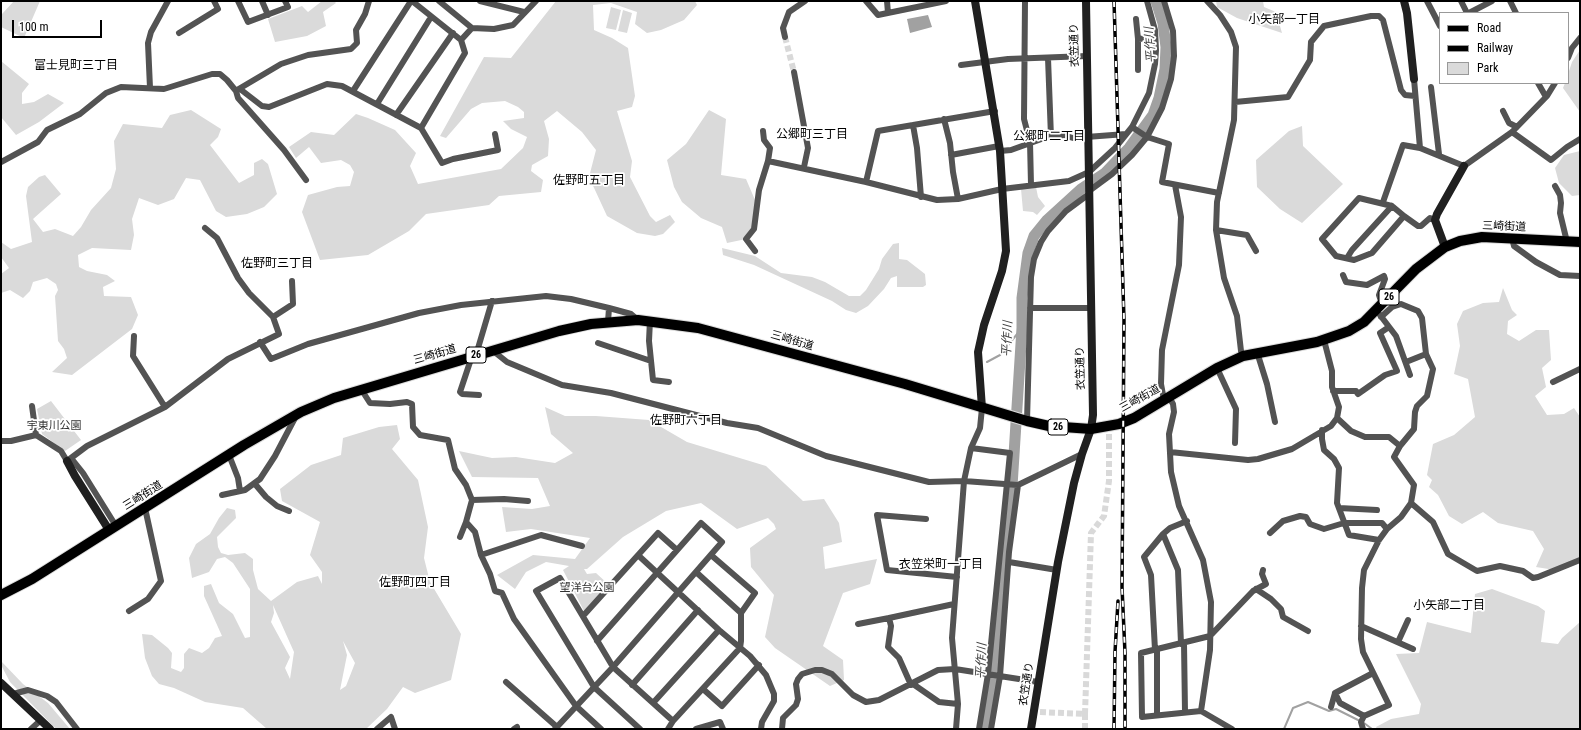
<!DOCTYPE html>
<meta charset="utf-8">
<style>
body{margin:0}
#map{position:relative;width:1581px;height:730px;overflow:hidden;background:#fff;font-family:"Roboto Condensed",sans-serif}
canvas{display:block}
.frame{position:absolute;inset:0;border:2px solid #000;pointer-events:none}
.legend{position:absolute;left:1439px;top:12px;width:130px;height:72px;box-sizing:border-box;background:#fff;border:1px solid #999;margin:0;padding:5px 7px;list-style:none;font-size:12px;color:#000}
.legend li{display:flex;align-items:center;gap:8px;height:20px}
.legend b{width:20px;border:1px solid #999}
.scale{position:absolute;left:12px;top:20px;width:90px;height:18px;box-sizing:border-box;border:2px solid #000;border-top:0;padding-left:5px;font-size:12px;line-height:14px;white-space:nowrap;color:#000;-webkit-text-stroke:3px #fff;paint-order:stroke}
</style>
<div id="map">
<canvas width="1581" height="730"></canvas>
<div class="frame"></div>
<ul class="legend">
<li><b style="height:5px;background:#000"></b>Road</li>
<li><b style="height:5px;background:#000"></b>Railway</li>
<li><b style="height:11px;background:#dadada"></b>Park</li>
</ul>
<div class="scale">100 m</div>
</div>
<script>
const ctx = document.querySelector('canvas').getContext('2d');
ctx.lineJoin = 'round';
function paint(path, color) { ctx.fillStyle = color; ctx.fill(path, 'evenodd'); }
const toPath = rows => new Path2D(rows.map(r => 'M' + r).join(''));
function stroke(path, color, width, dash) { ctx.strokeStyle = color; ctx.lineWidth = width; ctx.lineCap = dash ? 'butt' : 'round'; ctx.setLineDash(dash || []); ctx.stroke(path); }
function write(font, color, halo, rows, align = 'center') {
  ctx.font = font + ' "Roboto Condensed","Noto Sans JP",sans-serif'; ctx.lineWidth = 3.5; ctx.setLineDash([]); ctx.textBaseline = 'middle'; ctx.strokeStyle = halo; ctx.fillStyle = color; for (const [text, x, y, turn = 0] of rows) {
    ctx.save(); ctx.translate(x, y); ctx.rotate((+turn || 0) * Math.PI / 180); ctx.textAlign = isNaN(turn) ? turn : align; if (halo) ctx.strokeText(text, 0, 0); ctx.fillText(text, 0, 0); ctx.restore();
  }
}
paint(toPath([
 [14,1,40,1,24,38,1,27,2,14],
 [322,1,334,1,336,3,323,12,326,26,307,36,275,42,268,19,302,6,308,12],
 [556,1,695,1,697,5,684,20,661,30,647,33,635,24,637,12,611,3,593,5,594,30,612,38,628,48,635,96,632,107,617,111,632,161,630,177,650,216,656,222,670,215,675,222,663,234,655,236,637,233,607,216,589,177,596,150,582,132,557,111,544,121,549,139,548,156,532,165,531,171,543,180,541,192,499,196,489,205,426,214,409,231,368,255,320,260,302,212,308,195,337,187,350,186,354,172,350,165,341,160,321,163,309,147,296,158,289,147,311,132,334,135,356,114,368,118,395,130,416,153,410,166,418,184,501,169,523,148,527,137,511,129,503,121,524,118,524,112,518,107,505,101,482,103,471,109,446,138,440,136,484,57,511,58],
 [1216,1,1263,1,1264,7,1276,12,1282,33,1237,18,1217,7],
 [611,7,621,10,616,30,606,28],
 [623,10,632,13,627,33,618,31],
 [1580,50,1580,112,1563,88,1565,83,1568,83,1568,74,1572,62],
 [1,61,29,84,22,93,22,104,34,102,48,94,64,103,39,122,16,135,1,117],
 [191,110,221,129,218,137,210,145,239,183,254,175,254,163,262,159,268,164,277,194,264,207,247,214,226,217,216,211,200,180,186,178,174,199,158,205,139,198,132,219,134,235,131,250,92,248,78,255,79,267,87,271,107,275,115,281,103,287,104,296,131,297,138,315,132,329,72,375,52,372,67,358,64,349,58,341,55,296,58,290,56,284,47,278,33,282,30,291,23,298,10,290,1,293,1,274,9,268,1,257,1,242,11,249,32,242,26,196,28,187,39,177,45,175,61,194,33,219,43,232,55,229,73,236,81,227,91,210,111,188,116,169,114,141,123,124,162,128,170,115],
 [709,110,726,119,721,175,746,179,758,207,754,229,746,239,727,243,722,227,701,218,682,202,674,187,667,160,686,144],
 [1302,126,1303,146,1343,184,1302,223,1280,209,1257,187,1256,160,1289,131],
 [1580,151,1580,195,1572,196,1559,183,1555,168,1564,155],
 [1036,187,1038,197,1045,206,1037,215,1033,212,1023,211,1021,189],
 [899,243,899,259,907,260,925,274,926,285,923,287,897,287,897,276,891,278,884,289,868,306,856,313,846,310,832,301,754,265,723,255,722,248,755,256,781,273,812,277,825,282,849,296,860,296,866,290,879,269,882,259,893,244],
 [1503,288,1512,310,1517,315,1508,321,1507,334,1519,341,1536,330,1549,330,1551,360,1542,368,1546,387,1535,396,1547,415,1564,414,1574,408,1580,417,1580,559,1570,561,1555,570,1536,567,1544,549,1533,531,1498,523,1483,512,1462,524,1449,516,1438,495,1429,487,1432,480,1427,475,1433,444,1454,435,1475,417,1468,379,1454,374,1460,346,1457,324,1463,311,1483,303,1499,302],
 [51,401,81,440,65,451,42,434,37,409],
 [545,407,565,416,596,416,649,420,687,442,766,466,803,501,824,499,839,523,842,542,823,547,825,569,877,559,870,584,843,593,823,646,843,660,844,680,830,686,775,648,765,637,774,595,751,567,750,548,776,529,774,524,768,518,737,529,701,503,666,511,623,537,587,569,584,569,587,574,596,573,608,584,584,611,563,570,569,566,546,562,526,572,515,589,497,575,533,555,575,559,590,538,531,529,506,532,502,507,532,509,550,506,538,478,472,477,459,451,492,458,516,457,555,463,573,453,551,434],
 [397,425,400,439,392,449,418,480,428,527,424,558,430,582,461,634,451,680,415,693,403,687,387,709,366,729,267,729,243,708,205,702,174,688,159,684,152,676,145,658,142,634,152,635,168,648,172,653,171,668,181,672,184,668,184,654,189,648,202,653,209,648,215,638,222,636,204,596,204,586,211,584,219,603,233,614,245,638,250,637,250,589,233,563,225,557,217,559,209,572,192,578,189,558,196,544,210,534,219,518,227,508,235,510,236,518,217,537,218,547,221,553,228,555,245,553,253,559,253,570,258,589,271,601,297,582,318,576,322,584,322,572,310,555,320,522,282,501,280,489,311,465,341,455,343,438,379,427],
 [273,605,294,652,290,679,285,668,290,657,271,622,274,613],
 [343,641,355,663,346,686,340,690,347,655],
 [1492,589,1538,606,1545,611,1541,642,1558,644,1562,638,1580,622,1580,729,1377,729,1376,727,1391,719,1419,714,1421,704,1396,654,1419,653,1427,622,1471,633,1475,594],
 [1,661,23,684,48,703,70,729,56,729,10,682,1,665]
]), '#dadada');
paint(toPath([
 [928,15,932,27,910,33,907,19]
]), '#a1a1a1');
stroke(toPath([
 [987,362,1000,355,1022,328],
 [1364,723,1372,729],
 [1284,729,1293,708,1308,702,1329,711,1336,709,1360,721]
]), '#a1a1a1', 2);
stroke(toPath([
 [986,729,994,684,999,600,1010,518,1022,328,1022,298,1028,253,1034,236,1047,220,1081,189,1105,173,1129,148,1153,115,1159,98,1165,69,1166,47,1163,23,1156,1]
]), '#a1a1a1', 11);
stroke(toPath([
 [785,37,794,72],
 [1040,712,1085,714,1091,533,1104,516,1109,481,1109,434],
 [1085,729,1085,714]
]), '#d9d9d9', 6, [6, 3]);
const primary = toPath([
 [1,595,32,579,244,445,301,412,334,398,559,331,591,324,638,320,698,328,905,384,1027,421,1049,426,1091,429,1119,424,1134,418,1217,368,1243,356,1317,342,1349,331,1364,322,1416,269,1445,247,1460,241,1482,237,1580,242]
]);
stroke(primary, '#dbdbdb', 12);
stroke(toPath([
 [238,1,248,22,288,7,285,1],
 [262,1,268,15],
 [412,1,461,40,465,53,421,128],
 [439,1,472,28],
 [480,1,524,12],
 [866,1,878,15,946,1],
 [887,1,888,13],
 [1025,1,1024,119,1030,142,1031,185],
 [1207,1,1220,15,1231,32,1236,47,1234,120,1217,202,1216,230,1224,278,1237,316,1241,351,1243,356],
 [1427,1,1440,26],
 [1461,1,1467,13],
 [1510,1,1516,13],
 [1469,13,1492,1],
 [1136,19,1138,39],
 [179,33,218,9,214,1],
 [785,37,783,28,789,12,805,1],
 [461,40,472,28,494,29,513,25,536,1],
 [1048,58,1051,137],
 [1568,58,1572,48,1580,38],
 [961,65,1008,59,1087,56],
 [1138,70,1138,39,1155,38],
 [794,72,808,148,804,167],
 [1414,79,1420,148,1464,166,1512,132,1547,96,1555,83],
 [1538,83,1546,97],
 [1431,87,1439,154],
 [150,88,148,43,151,32,168,1],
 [240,89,262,106,269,107,327,84,342,86,421,128,442,163,453,159,498,150,495,134],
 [237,90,281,64,308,55,351,49,357,43,356,30,365,14,369,1],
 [353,91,411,1],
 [1235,102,1288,97,1310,60,1311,42,1324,26,1371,16,1379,16,1383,20,1401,90,1405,95,1415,96],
 [377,104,431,17],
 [1503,111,1509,123,1517,127],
 [396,115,453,33],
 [944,119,950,143,953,172,958,199],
 [913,125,917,148,921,197],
 [1132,127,1147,137,1169,144,1162,182,1219,193],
 [763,131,764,140,770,148,768,161],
 [1512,132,1551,160,1567,147,1580,139],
 [1000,151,1011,150,1047,137,1063,135,1073,138,1126,134],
 [951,155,999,146],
 [1,162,38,142,47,130,80,114,106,93,121,87,164,89,212,74,220,74,227,80,236,91,238,98,284,150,306,180],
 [866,182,878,131,995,111],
 [1555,186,1560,195,1561,203,1560,213,1567,242],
 [1089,191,1112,174,1132,155,1147,137,1162,108,1171,79,1174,56,1173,31,1164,1],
 [1383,202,1403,145,1420,148],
 [1404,216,1392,206,1359,198,1322,239,1336,256,1354,260,1372,253,1404,216,1418,226,1421,226,1430,218,1435,220],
 [1216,230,1247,235,1256,251],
 [1512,238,1514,246,1536,262,1560,275,1580,276],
 [755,251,746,239,754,229,759,190,768,161,866,182,937,200,958,199,1002,189,1069,181,1089,172,1115,148,1132,127,1149,93,1155,64,1156,50,1155,30,1147,1],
 [1347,258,1352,250,1392,206],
 [1343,275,1346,282,1367,285,1384,276,1385,279,1379,295,1382,304],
 [609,308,631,314,638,320],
 [1030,308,1091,308],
 [1380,315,1396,336,1410,375],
 [273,317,293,304,292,281],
 [650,320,649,341,653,380,669,382],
 [134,336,133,356,165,407],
 [1324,340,1332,371,1332,387,1339,407,1337,418],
 [260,342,271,359,308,344,419,313,461,305,546,296,571,299,609,308,608,322],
 [598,343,651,361],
 [492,350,507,362,562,385,611,393,727,423,758,428,826,456,929,482,964,481,1018,485,1082,454],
 [1257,352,1267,384,1275,422],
 [476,355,492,301],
 [472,356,460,392,462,394,479,395],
 [1406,362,1426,354],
 [1217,368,1236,409,1235,443],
 [1553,382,1580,369],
 [361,389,370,403,390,404,407,402,412,404,413,427,420,435,448,440,455,469,466,485,472,500,466,522,475,532,481,555,490,574,495,591,502,593,514,619,576,706,601,729],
 [1333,391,1356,391,1358,394,1385,375,1397,371,1380,333,1389,327],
 [1169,397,1173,404,1174,412,1169,434,1171,472,1179,506,1203,560,1211,602,1210,650,1201,711],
 [1164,400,1161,384,1162,350,1179,265,1181,217,1175,185],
 [32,406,36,435],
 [1027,421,1031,277,1034,259,1041,242,1048,231,1066,211,1089,194],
 [1322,430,1322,439,1324,450,1334,459,1339,468,1337,503,1349,535,1379,540],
 [1,441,11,441,36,435,61,451,67,461,87,446,165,407,228,359,279,334,273,317,249,293,238,278,217,238,205,228],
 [971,448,1010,453,988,674,979,729],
 [1170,452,1248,460,1258,459,1292,449,1331,426,1337,418,1351,431,1365,437,1389,437,1400,446],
 [229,455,238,478,240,491],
 [71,458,83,473,116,526],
 [255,484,266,497,277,506,289,511],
 [222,495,245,490,260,479,275,456,296,416],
 [472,500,504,499,528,501],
 [1411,503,1433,522,1448,554,1477,571,1500,566,1523,571,1533,578,1538,577,1580,560],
 [1339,508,1377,510],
 [926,519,877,515,887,570,957,577],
 [1270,533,1283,521,1300,516,1306,517,1310,524,1324,529,1344,523,1382,523,1387,529],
 [1163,534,1178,570,1181,644],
 [460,537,466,522],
 [481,555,541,535,582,546],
 [639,556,719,630,750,656,766,675,774,694,774,701,762,722,761,729],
 [1009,562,1057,570],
 [696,572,741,613],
 [1256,589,1271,599,1281,609,1283,617,1308,631],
 [129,611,148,599,161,581,145,508],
 [583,616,658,533,677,550],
 [858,624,889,618],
 [1361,626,1413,649],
 [1398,642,1408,620],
 [1184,643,1185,712],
 [1155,650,1151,575,1144,557,1163,534,1170,528,1187,521],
 [506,682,557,727],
 [913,684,939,702,958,704],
 [632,685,698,610],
 [911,685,899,658,888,647,891,626,889,618,954,604],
 [703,689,722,706,759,665],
 [1335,693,1340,703,1364,716],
 [13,694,28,690,47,696,56,702,77,729],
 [653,703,719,630],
 [1331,707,1335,693,1373,673],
 [1157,715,1157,650],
 [31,729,41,720],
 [377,729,391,717,395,729],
 [514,729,517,727],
 [555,729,613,667,722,542,701,523,597,641],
 [640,729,594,687,536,591,560,578,613,667,673,721,740,648,741,641,741,613,755,593,711,555],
 [668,729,673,721],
 [696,729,720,722,723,729],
 [782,729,783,718,796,705,798,699,796,684,798,679,802,674,815,670,822,670,832,674,853,695,866,702,879,700,938,670,955,669,1038,682],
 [956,729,958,704,952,638,964,481,971,448,980,428,982,408],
 [991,729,1000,676,1009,552,1018,485],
 [1232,729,1201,711,1142,717,1141,653,1210,636,1253,591,1266,584,1262,574,1263,570],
 [1363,729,1361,722,1364,716,1389,705,1363,652,1361,639,1362,588,1364,570,1379,540,1387,529,1401,517,1411,503,1414,485,1394,457,1400,446,1414,429,1415,412,1417,406,1427,396,1433,369,1426,354,1422,318,1418,311,1401,304,1392,307,1381,317]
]), '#535353', 6);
stroke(toPath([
 [975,1,1000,151,1006,251,1002,271,984,325,978,352,982,408],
 [1404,1,1407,13,1414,79],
 [1445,247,1435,220,1437,214,1464,166],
 [67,461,75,476,109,530],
 [1,683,50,729],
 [1031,729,1058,562,1074,483,1082,454,1091,429,1093,415,1086,1]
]), '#202020', 8);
stroke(primary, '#000', 10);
const rail = toPath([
 [1114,1,1124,320,1122,587,1125,653,1125,729],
 [1114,729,1115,652,1118,601]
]);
stroke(rail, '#000', 3.5);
stroke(rail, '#fff', 2, [6]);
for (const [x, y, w] of [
 [1389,297,20],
 [476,355,20],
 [1058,427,20]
]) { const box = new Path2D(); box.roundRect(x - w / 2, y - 8, w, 16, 3); ctx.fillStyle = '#fff'; ctx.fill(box); stroke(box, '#000', 1); }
write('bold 10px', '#000', null, [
 ["26",1389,297],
 ["26",476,355],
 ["26",1058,427]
]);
write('11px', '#000', '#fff', [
 ["衣笠通り",1075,45,-91],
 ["三崎街道",1504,227,2],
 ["三崎街道",792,341,16],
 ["三崎街道",435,355,-16],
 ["衣笠通り",1081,368,-91],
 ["三崎街道",1140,399,-29],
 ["三崎街道",143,496,-32],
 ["衣笠通り",1027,684,-81]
]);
write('11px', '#313131', '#fff', [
 ["宇東川公園",54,426],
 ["望洋台公園",587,588]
]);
write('12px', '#000', '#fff', [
 ["小矢部一丁目",1284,20],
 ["富士見町三丁目",76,66],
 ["公郷町三丁目",812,135],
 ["公郷町二丁目",1049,137],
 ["佐野町五丁目",589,181],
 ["佐野町三丁目",277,264],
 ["佐野町六丁目",686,421],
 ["衣笠栄町一丁目",941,565],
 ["佐野町四丁目",415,583],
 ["小矢部二丁目",1449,606]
]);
write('italic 12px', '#424242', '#fff', [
 ["平作川",1151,45,-94],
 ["平作川",1008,339,-88],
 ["平作川",982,661,-87]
]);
</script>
